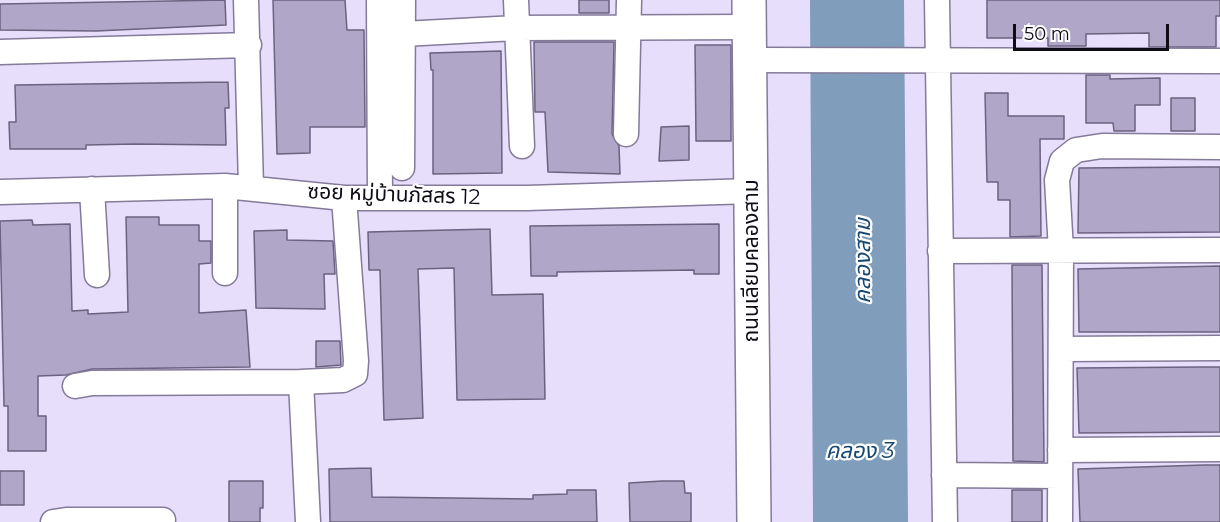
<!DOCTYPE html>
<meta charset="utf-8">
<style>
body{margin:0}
#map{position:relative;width:1220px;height:522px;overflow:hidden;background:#e6defa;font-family:Montserrat,sans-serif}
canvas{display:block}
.scale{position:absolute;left:1013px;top:24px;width:156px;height:27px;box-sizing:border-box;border:3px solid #100c17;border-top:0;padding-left:8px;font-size:18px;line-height:21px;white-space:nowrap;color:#100c17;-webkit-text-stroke:4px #fff;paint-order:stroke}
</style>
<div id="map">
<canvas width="1220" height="522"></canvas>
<div class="scale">50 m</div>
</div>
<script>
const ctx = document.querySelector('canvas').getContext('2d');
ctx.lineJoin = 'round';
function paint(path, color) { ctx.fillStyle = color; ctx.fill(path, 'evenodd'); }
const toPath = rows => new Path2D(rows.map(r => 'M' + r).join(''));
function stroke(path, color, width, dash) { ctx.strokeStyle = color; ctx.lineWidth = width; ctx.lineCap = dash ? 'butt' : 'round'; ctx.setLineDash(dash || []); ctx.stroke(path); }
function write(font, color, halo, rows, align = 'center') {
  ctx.font = font + ' Montserrat,"Noto Sans Thai",sans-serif'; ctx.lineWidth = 4.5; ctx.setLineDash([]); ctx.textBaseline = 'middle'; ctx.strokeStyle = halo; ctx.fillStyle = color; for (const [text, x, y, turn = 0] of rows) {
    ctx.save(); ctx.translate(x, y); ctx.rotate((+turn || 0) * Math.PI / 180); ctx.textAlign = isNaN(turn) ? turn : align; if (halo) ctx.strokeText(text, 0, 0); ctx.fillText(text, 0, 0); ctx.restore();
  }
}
paint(toPath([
 [810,0,904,0,908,522,813,522]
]), '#809ebc');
const building = toPath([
 [225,0,226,25,96,31,0,30,0,4,225,0],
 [273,0,345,0,347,30,364,30,365,127,310,127,310,153,277,154,273,0],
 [579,0,609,0,609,13,579,13,579,0],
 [987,0,1220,0,1220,16,1216,16,1216,47,1149,47,1149,33,1086,34,1086,46,1048,46,1048,38,987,38,987,0],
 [534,42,614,42,612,134,619,146,620,174,548,172,545,112,535,112,534,42],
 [695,45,731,45,731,141,696,141,695,45],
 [501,51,502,173,433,174,433,70,431,70,430,53,501,51],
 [1086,75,1110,75,1110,79,1160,78,1160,105,1135,105,1135,131,1114,131,1113,123,1086,123,1086,75],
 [228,82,229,108,225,108,226,145,135,144,86,145,86,149,10,149,9,122,16,122,15,85,228,82],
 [985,93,1008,93,1008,116,1064,116,1064,139,1040,139,1041,236,1010,237,1010,200,998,200,998,182,987,182,985,93],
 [1171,98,1195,98,1195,131,1171,131,1171,98],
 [689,126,689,160,659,161,661,127,689,126],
 [1200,167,1220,167,1220,232,1078,233,1079,168,1200,167],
 [126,217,159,217,159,225,199,225,199,241,211,241,211,263,199,264,199,313,246,310,250,367,92,369,66,375,38,376,38,416,46,416,46,451,8,451,8,406,4,406,0,221,32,220,33,225,70,224,72,311,88,310,88,314,128,312,126,217],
 [719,224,719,274,694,274,694,270,557,272,557,276,531,276,530,226,719,224],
 [490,229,492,295,543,294,545,399,457,400,454,268,418,269,423,418,384,420,380,270,369,270,368,232,490,229],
 [287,230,287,240,333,241,335,274,324,274,325,309,256,308,254,231,287,230],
 [1012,265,1042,265,1044,462,1013,461,1012,265],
 [1220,266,1220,332,1079,332,1078,269,1220,266],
 [316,341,340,341,341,365,316,367,316,341],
 [1199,367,1220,367,1220,432,1079,433,1077,368,1199,367],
 [1204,465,1220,465,1220,522,1080,522,1078,469,1204,465],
 [371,468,372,497,533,499,533,495,567,494,567,490,596,490,597,522,330,522,329,469,371,468],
 [0,471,24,471,24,505,0,505,0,471],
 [229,481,263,481,263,508,260,508,260,522,229,522,229,481],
 [662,481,684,481,685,493,691,493,691,522,630,522,629,483,662,481],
 [1012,490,1042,490,1042,522,1012,522,1012,490]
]);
paint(building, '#b0a6c7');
stroke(building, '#6b6280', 1.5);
const street = toPath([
 [246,0,251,187],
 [379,0,380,197],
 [516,0,522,146],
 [937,0,945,522],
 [403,34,516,28,749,27],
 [0,52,249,45],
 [749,60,1220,61],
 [626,134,629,0],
 [402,168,403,0],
 [92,189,97,275],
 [0,192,225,186,344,198,527,198,752,191],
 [940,251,1220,250],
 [225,273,225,186],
 [1061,349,1220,348],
 [301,382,308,522],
 [75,386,92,383,301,382,343,380,355,374,356,361,344,198],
 [1060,450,1220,449],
 [944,475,1060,476],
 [53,522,66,520,163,520],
 [1060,522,1061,251,1057,180,1062,161,1076,150,1102,146,1220,147]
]);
const secondary = toPath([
 [749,0,754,522]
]);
stroke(street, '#847a99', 27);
stroke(secondary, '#847a99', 36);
stroke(street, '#fff', 24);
stroke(secondary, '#fff', 33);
write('21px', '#100c17', '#fff', [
 ["ซอย หมู่บ้านภัสสร 12",394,195,2],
 ["ถนนเลียบคลองสาม",752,261,-90]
]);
write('italic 22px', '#174870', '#fff', [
 ["คลองสาม",864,261,-90],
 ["คลอง 3",860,452]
]);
</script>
